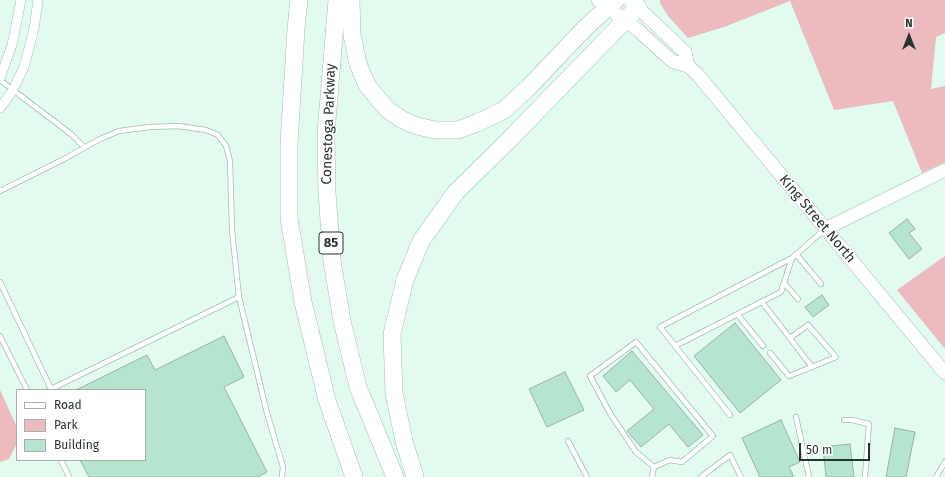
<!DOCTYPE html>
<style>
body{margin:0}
#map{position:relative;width:945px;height:477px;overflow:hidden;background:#e1fbee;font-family:"Fira Sans",sans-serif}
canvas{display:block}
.legend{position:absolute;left:16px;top:389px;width:130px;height:72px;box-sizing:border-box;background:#fff;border:1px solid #a9adab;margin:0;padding:5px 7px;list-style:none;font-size:12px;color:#29332e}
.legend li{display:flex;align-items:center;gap:8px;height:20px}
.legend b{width:20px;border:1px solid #a9adab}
.north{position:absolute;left:889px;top:16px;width:40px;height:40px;-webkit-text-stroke:3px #fff;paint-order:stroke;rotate:0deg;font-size:11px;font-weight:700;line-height:16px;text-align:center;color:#29332e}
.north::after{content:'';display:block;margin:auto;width:14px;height:18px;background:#29332e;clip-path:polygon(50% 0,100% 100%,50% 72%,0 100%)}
.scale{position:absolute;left:799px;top:443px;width:71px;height:18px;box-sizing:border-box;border:2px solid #29332e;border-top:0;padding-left:5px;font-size:12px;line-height:14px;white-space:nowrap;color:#29332e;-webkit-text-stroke:3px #fff;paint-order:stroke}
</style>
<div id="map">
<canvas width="945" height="477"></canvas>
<ul class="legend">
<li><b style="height:5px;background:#fff"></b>Road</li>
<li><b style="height:11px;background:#ebbbbf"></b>Park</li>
<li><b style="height:11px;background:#b5e5ce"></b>Building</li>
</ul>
<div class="north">N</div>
<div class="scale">50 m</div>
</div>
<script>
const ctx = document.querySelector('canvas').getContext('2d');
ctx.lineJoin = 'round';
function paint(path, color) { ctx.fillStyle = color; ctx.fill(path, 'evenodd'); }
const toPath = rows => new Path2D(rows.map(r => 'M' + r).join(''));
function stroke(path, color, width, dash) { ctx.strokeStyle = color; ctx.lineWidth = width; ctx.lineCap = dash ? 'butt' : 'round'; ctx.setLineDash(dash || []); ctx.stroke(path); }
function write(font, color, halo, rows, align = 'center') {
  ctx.font = font + ' "Fira Sans",sans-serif'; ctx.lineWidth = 3.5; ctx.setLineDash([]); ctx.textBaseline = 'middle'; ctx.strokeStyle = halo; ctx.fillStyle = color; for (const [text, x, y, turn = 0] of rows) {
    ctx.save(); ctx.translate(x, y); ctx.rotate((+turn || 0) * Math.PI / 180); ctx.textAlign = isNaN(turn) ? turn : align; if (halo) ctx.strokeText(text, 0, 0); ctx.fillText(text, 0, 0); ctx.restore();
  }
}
paint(toPath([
 [660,0,945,0,945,33,936,37,931,89,945,86,945,162,922,173,893,101,834,110,790,1,724,27,688,38,668,16,660,3],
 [945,256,945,349,897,290],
 [0,390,17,427,17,443,9,459,0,462]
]), '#ebbbbf');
const building = toPath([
 [907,219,915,229,909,233,922,249,909,259,889,233,907,219],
 [822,295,829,305,813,317,805,307,822,295],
 [735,323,781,380,740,413,694,356,735,323],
 [224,336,244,377,224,387,267,472,258,477,89,477,80,460,145,460,145,390,76,390,147,355,155,370,224,336],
 [632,351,703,435,688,447,669,424,641,447,627,431,654,409,630,380,616,392,603,376,632,351],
 [565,372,584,410,547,427,529,389,565,372],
 [781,420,800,462,789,467,794,477,760,477,742,438,781,420],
 [895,428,915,432,906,477,886,477,895,428],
 [850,444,854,477,826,477,823,447,850,444]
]);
paint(building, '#b5e5ce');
stroke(building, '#9ab2a6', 1);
const lane = toPath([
 [0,80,71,134,84,147],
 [0,191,66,158,100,139,119,131,150,127,178,126,206,130,218,135,226,146,230,161,232,230,239,297,267,413,283,467,282,477],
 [796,254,821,284],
 [0,282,51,389],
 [784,283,798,299],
 [762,302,812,367,789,376,770,353],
 [738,315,763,346],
 [0,336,27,390],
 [790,338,808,325,836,357,812,367],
 [636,342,713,436,682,462,670,460,654,467,636,452,611,415,590,376,636,342],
 [675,346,781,292,792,258],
 [49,390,239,297],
 [730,415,660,327,792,258,824,230],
 [796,417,809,477],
 [844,420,852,420,869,424,865,477],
 [568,441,587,477],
 [61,460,69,477],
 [652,477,654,467],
 [701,477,730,455,741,477],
 [936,477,945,462]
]);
const street = toPath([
 [0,78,12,45,21,0],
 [0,108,13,90,24,67,34,29,38,0]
]);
const secondary = toPath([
 [598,0,638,30,672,61,688,66,698,75,945,373],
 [630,0,685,52,688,66],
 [825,229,945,170]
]);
const highway = toPath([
 [299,0,296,29,289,143,289,218,303,302,327,400,354,477],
 [337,0,326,133,327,192,332,261,342,321,358,387,395,477],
 [351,0,352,35,358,64,367,85,379,100,388,110,403,120,417,126,435,130,458,130,477,123,504,110,529,87,585,28,616,0],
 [415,477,404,441,394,393,392,334,405,280,421,241,456,192,510,139,638,7]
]);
stroke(lane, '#a4bdb0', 6);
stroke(street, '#a4bdb0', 10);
stroke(secondary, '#a4bdb0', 14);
stroke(highway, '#a4bdb0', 18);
stroke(lane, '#fff', 4.5);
stroke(street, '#fff', 9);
stroke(secondary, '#fff', 13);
stroke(highway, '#fff', 17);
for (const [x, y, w] of [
 [331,243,24]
]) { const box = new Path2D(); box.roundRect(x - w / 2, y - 11, w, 22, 3); ctx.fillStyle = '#fff'; ctx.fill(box); stroke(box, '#29332e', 1); }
write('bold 13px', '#29332e', null, [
 ["85",331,243]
]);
write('14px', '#29332e', '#fff', [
 ["Conestoga Parkway",329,124,-88],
 ["King Street North",817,219,50]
]);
</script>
